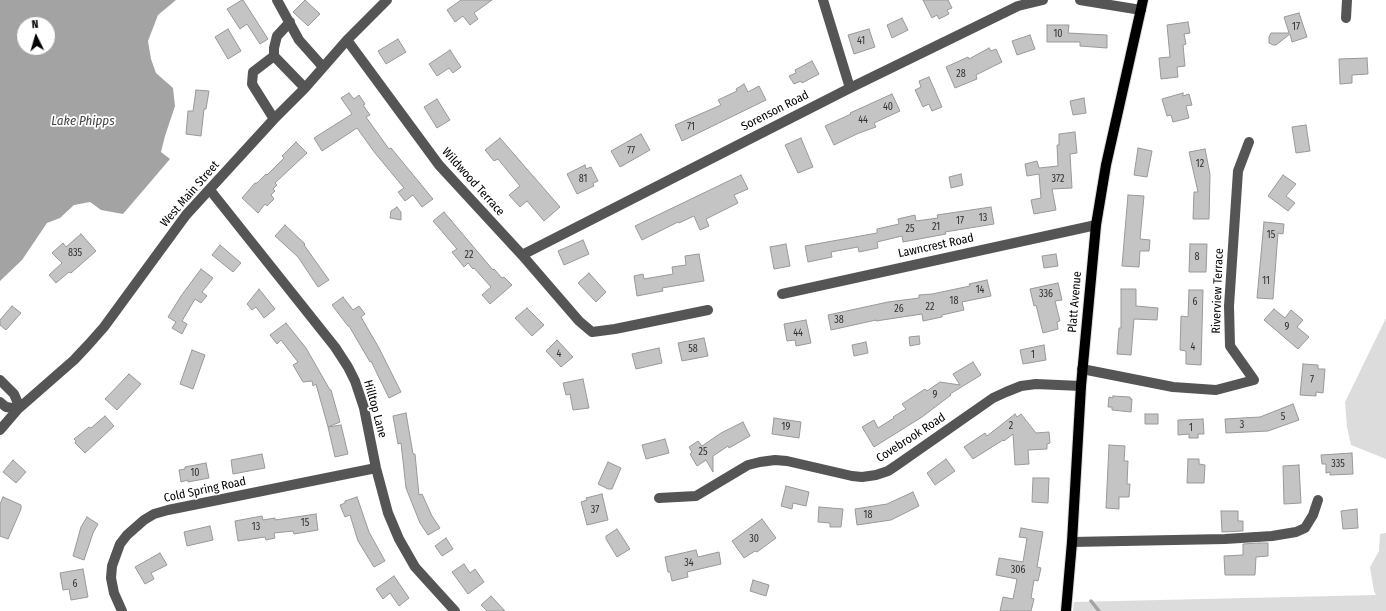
<!DOCTYPE html>
<style>
body{margin:0}
#map{position:relative;width:1386px;height:611px;overflow:hidden;background:#fff;font-family:"Fira Sans Condensed",sans-serif}
canvas{display:block}
.north{position:absolute;left:16px;top:16px;width:40px;height:40px;box-sizing:border-box;background:#fff;border:1px solid #999;border-radius:50%;rotate:355deg;font-size:11px;font-weight:700;line-height:16px;text-align:center;color:#000}
.north::after{content:'';display:block;margin:auto;width:14px;height:18px;background:#000;clip-path:polygon(50% 0,100% 100%,50% 72%,0 100%)}
</style>
<div id="map">
<canvas width="1386" height="611"></canvas>
<div class="north">N</div>
</div>
<script>
const ctx = document.querySelector('canvas').getContext('2d');
ctx.lineJoin = 'round';
function paint(path, color) { ctx.fillStyle = color; ctx.fill(path, 'evenodd'); }
const toPath = rows => new Path2D(rows.map(r => 'M' + r).join(''));
function stroke(path, color, width, dash) { ctx.strokeStyle = color; ctx.lineWidth = width; ctx.lineCap = dash ? 'butt' : 'round'; ctx.setLineDash(dash || []); ctx.stroke(path); }
function write(font, color, halo, rows, align = 'center') {
  ctx.font = font + ' "Fira Sans Condensed",sans-serif'; ctx.lineWidth = 3.5; ctx.setLineDash([]); ctx.textBaseline = 'middle'; ctx.strokeStyle = halo; ctx.fillStyle = color; for (const [text, x, y, turn = 0] of rows) {
    ctx.save(); ctx.translate(x, y); ctx.rotate((+turn || 0) * Math.PI / 180); ctx.textAlign = isNaN(turn) ? turn : align; if (halo) ctx.strokeText(text, 0, 0); ctx.fillText(text, 0, 0); ctx.restore();
  }
}
paint(toPath([
 [1386,318,1386,459,1351,445,1347,427,1345,402],
 [1386,533,1386,611,1073,611,1074,602,1376,595,1374,591,1370,567,1379,551,1380,534]
]), '#dcdcdc');
paint(toPath([
 [0,0,176,0,158,15,148,41,151,59,156,73,173,88,175,106,165,136,161,152,170,159,123,214,101,210,90,202,74,205,60,218,47,223,22,260,0,281],
 [24,24,48,24,48,48,24,48]
]), '#a3a3a3');
stroke(toPath([
 [1091,601,1099,611]
]), '#a3a3a3', 3.5);
const building = toPath([
 [242,0,243,0,268,39,260,44,247,24,240,29,227,9,242,0],
 [305,0,320,14,308,26,293,12,305,0],
 [461,0,492,0,474,13,478,19,470,25,463,16,455,22,447,10,461,0],
 [923,0,948,0,952,8,947,10,949,14,939,19,937,15,932,18,923,0],
 [1299,13,1307,37,1292,42,1290,34,1276,45,1273,45,1269,43,1269,37,1271,33,1289,33,1284,17,1299,13],
 [902,18,908,30,892,38,887,25,902,18],
 [1188,22,1190,33,1184,34,1186,44,1183,45,1185,66,1177,67,1178,77,1161,79,1159,58,1170,57,1167,25,1188,22],
 [1047,25,1069,25,1068,33,1107,35,1107,48,1080,46,1080,42,1047,42,1047,25],
 [228,29,241,51,228,59,215,37,228,29],
 [869,29,875,47,854,54,848,35,869,29],
 [1030,35,1035,49,1017,55,1012,41,1030,35],
 [398,39,406,52,386,64,378,51,398,39],
 [989,48,991,51,996,49,1002,62,976,75,977,79,955,88,946,67,968,57,969,59,989,48],
 [450,50,461,67,453,73,449,68,437,76,429,64,450,50],
 [1367,58,1368,74,1352,75,1352,83,1340,84,1339,59,1367,58],
 [812,61,819,74,802,83,801,81,794,84,789,76,796,73,795,70,812,61],
 [929,77,942,107,932,111,929,104,923,107,915,90,921,87,919,81,929,77],
 [744,84,748,92,759,86,766,100,682,141,675,125,721,105,718,100,737,91,736,89,744,84],
 [196,90,209,91,206,109,204,109,201,136,186,134,188,111,193,111,196,90],
 [349,93,354,99,359,95,365,104,363,105,370,115,366,117,389,149,391,148,433,199,422,207,413,195,405,201,398,192,404,188,375,153,357,128,322,151,314,138,352,114,341,98,349,93],
 [1183,93,1183,96,1189,94,1192,105,1186,106,1189,118,1173,122,1171,115,1167,116,1162,99,1183,93],
 [892,94,900,111,874,123,876,127,859,133,834,145,825,126,851,114,850,113,892,94],
 [1084,98,1086,113,1073,115,1070,101,1084,98],
 [437,99,450,120,437,128,424,107,437,99],
 [1306,125,1310,151,1296,153,1292,127,1306,125],
 [1075,132,1077,153,1070,154,1072,188,1052,189,1056,210,1034,214,1031,200,1041,198,1039,174,1027,176,1025,164,1037,161,1039,168,1058,166,1057,145,1059,145,1059,134,1075,132],
 [641,134,650,150,620,167,611,151,641,134],
 [500,138,560,207,544,221,527,201,520,207,509,195,520,186,498,159,494,161,485,150,500,138],
 [801,138,813,167,798,173,785,145,801,138],
 [296,142,307,153,275,183,277,185,273,189,275,191,271,195,274,199,267,206,265,204,258,213,242,198,255,183,257,183,266,174,267,175,284,158,282,156,296,142],
 [1138,148,1152,151,1147,177,1134,175,1138,148],
 [1205,149,1210,174,1209,219,1193,219,1194,192,1198,192,1189,152,1205,149],
 [585,165,586,169,591,167,598,181,593,183,594,186,577,194,567,174,585,165],
 [961,174,963,185,951,188,949,177,961,174],
 [741,175,748,189,734,195,738,203,706,219,709,226,700,230,694,216,679,223,678,222,642,240,635,226,741,175],
 [1283,175,1296,184,1286,196,1295,203,1288,211,1268,196,1283,175],
 [1128,195,1144,196,1140,239,1150,240,1149,251,1140,251,1139,267,1122,266,1128,195],
 [397,207,401,212,401,220,390,218,391,211,397,207],
 [991,207,994,224,945,232,946,234,903,242,902,236,877,242,878,248,859,252,858,247,831,252,832,257,808,262,805,246,877,233,877,229,899,224,898,219,915,215,916,221,938,218,937,215,991,207],
 [444,212,493,270,494,269,502,278,504,277,512,285,490,304,482,295,491,287,474,268,473,269,468,263,464,267,452,252,457,249,433,221,444,212],
 [1264,222,1284,224,1283,234,1278,233,1273,299,1257,298,1264,222],
 [285,225,305,244,304,245,329,280,318,287,298,257,275,236,285,225],
 [81,234,96,251,71,273,69,272,56,283,49,275,62,263,52,253,63,243,66,247,81,234],
 [583,240,589,254,564,265,558,251,583,240],
 [786,244,790,266,774,269,770,247,786,244],
 [1190,244,1207,244,1206,272,1189,272,1190,244],
 [220,245,241,263,233,272,212,255,220,245],
 [699,254,704,281,662,288,663,291,637,296,634,276,643,274,644,279,673,274,672,267,686,265,685,256,699,254],
 [1056,254,1058,266,1044,268,1042,256,1056,254],
 [201,269,213,278,202,292,207,296,201,303,195,299,182,321,187,324,182,334,172,328,176,322,168,317,181,296,201,269],
 [589,273,606,292,596,302,578,283,589,273],
 [987,280,991,296,962,302,964,310,942,315,942,317,923,321,922,314,876,321,876,320,831,330,828,315,888,302,919,298,919,295,932,294,970,286,969,284,987,280],
 [1058,283,1062,300,1055,301,1060,321,1057,322,1058,329,1043,333,1036,305,1034,306,1030,289,1058,283],
 [259,289,275,309,264,318,256,307,252,310,247,304,259,289],
 [1121,289,1136,289,1136,306,1158,308,1157,320,1134,319,1131,355,1117,354,1119,328,1121,328,1121,289],
 [1189,290,1203,290,1201,365,1186,364,1186,351,1180,350,1181,316,1188,317,1189,290],
 [343,297,353,310,359,306,365,314,361,317,379,348,401,392,389,398,371,361,370,362,349,326,348,326,332,305,343,297],
 [12,306,21,313,6,330,0,325,0,320,12,306],
 [527,308,544,325,532,336,515,318,527,308],
 [1274,309,1285,318,1291,310,1303,320,1297,327,1309,337,1298,349,1264,320,1274,309],
 [806,320,811,343,796,346,795,340,787,341,784,324,806,320],
 [286,323,306,348,330,390,331,390,340,422,328,427,316,384,313,386,312,381,303,382,293,365,298,362,281,340,277,344,270,335,286,323],
 [919,336,920,344,910,346,909,337,919,336],
 [704,338,708,356,682,361,678,343,704,338],
 [557,340,573,357,561,367,546,351,557,340],
 [866,342,868,353,854,356,852,345,866,342],
 [1044,345,1046,360,1023,364,1020,350,1044,345],
 [659,348,662,363,636,369,632,354,659,348],
 [192,350,205,355,193,389,180,384,192,350],
 [973,362,981,375,950,394,951,395,922,417,874,447,862,427,874,420,878,428,894,418,893,417,906,409,902,404,925,389,927,391,940,382,960,385,953,374,973,362],
 [1303,364,1318,365,1318,369,1325,369,1323,393,1316,392,1316,396,1300,395,1303,364],
 [129,374,141,384,117,410,105,399,129,374],
 [583,379,589,408,573,410,570,394,566,395,563,383,583,379],
 [1113,396,1130,397,1130,399,1132,399,1131,412,1112,410,1112,407,1108,407,1109,397,1113,398,1113,396],
 [1293,404,1299,420,1268,431,1226,433,1225,419,1260,417,1293,404],
 [406,413,413,454,415,454,419,495,422,494,432,516,440,528,428,535,420,523,406,488,401,443,398,444,393,416,406,413],
 [1015,414,1017,417,1021,414,1036,433,1049,432,1050,443,1047,444,1047,449,1028,450,1029,464,1015,465,1013,434,1004,441,1003,440,973,459,964,447,985,433,987,436,1015,414],
 [1145,414,1158,414,1158,424,1145,424,1145,414],
 [105,416,114,426,85,453,75,443,76,441,74,439,89,427,91,428,105,416],
 [774,418,801,422,799,438,772,434,774,418],
 [1203,419,1204,434,1198,434,1198,438,1189,438,1189,434,1178,435,1178,420,1203,419],
 [743,422,750,436,729,448,728,446,713,456,713,472,706,460,697,466,690,454,692,452,689,447,698,441,702,446,721,433,743,422],
 [341,425,348,454,335,457,328,427,341,425],
 [665,439,669,453,646,459,642,445,665,439],
 [1109,445,1125,446,1124,461,1128,461,1127,484,1130,484,1129,497,1119,497,1119,509,1106,508,1109,445],
 [1352,453,1353,474,1330,475,1330,472,1326,473,1326,464,1322,464,1321,455,1352,453],
 [262,454,265,468,233,474,231,460,262,454],
 [946,459,955,471,935,485,927,473,946,459],
 [1188,459,1199,459,1199,464,1205,465,1204,483,1187,483,1188,459],
 [13,460,26,472,16,483,3,472,13,460],
 [608,462,621,468,612,489,608,489,598,484,608,462],
 [206,463,209,478,188,482,188,480,181,482,179,470,185,469,185,467,206,463],
 [1299,465,1301,503,1284,504,1283,466,1299,465],
 [1033,478,1049,478,1048,503,1032,502,1033,478],
 [786,486,809,492,806,506,793,503,792,509,781,506,786,486],
 [913,492,919,506,891,520,857,525,855,509,887,504,913,492],
 [602,494,608,520,587,525,581,502,587,500,586,498,602,494],
 [3,497,21,505,21,509,8,539,0,536,0,504,3,497],
 [357,497,369,532,385,561,374,567,358,541,350,515,345,517,340,505,345,503,345,501,357,497],
 [819,507,843,509,841,527,830,527,830,523,818,522,819,507],
 [1357,509,1358,528,1343,529,1341,511,1357,509],
 [1221,511,1238,511,1238,521,1243,521,1243,531,1222,532,1221,511],
 [316,514,318,530,294,534,293,531,274,533,275,538,266,540,265,537,238,541,235,521,262,516,263,520,275,518,275,520,316,514],
 [87,517,98,524,93,533,84,560,73,556,81,527,87,517],
 [762,519,776,538,757,552,755,551,744,558,732,541,762,519],
 [210,526,213,540,187,546,184,532,210,526],
 [1021,528,1043,532,1037,567,1041,568,1038,581,1034,580,1031,598,1034,599,1031,611,1000,611,1003,597,1013,599,1017,579,996,575,999,558,1023,562,1027,538,1019,537,1021,528],
 [617,529,630,549,617,557,606,539,606,536,617,529],
 [446,538,453,549,442,556,435,546,446,538],
 [1259,543,1268,543,1268,556,1256,557,1255,575,1225,575,1224,556,1243,555,1243,544,1259,543],
 [696,550,698,557,719,552,721,564,687,572,688,577,672,581,670,572,668,572,665,557,696,550],
 [160,553,167,565,151,573,154,579,145,584,135,567,160,553],
 [464,564,470,573,475,569,484,582,468,594,452,572,464,564],
 [83,569,88,597,71,600,69,589,63,590,60,573,83,569],
 [394,576,409,598,399,606,390,593,383,599,376,589,394,576],
 [753,580,769,585,766,596,750,591,753,580],
 [491,596,505,611,487,611,481,605,491,596]
]);
paint(building, '#c4c4c4');
stroke(building, '#999', 1);
const major = toPath([
 [1066,611,1072,542,1081,386,1096,225,1106,165,1143,0]
]);
stroke(major, '#dbdbdb', 12);
stroke(toPath([
 [277,0,299,40,323,67],
 [823,0,850,88],
 [1080,0,1141,10],
 [1346,18,1347,0],
 [290,22,277,36,274,48,274,56,305,88],
 [347,40,439,165,522,255,579,321,592,332,615,329,708,310],
 [274,119,252,84,253,72,274,56],
 [210,190,335,347,348,367,355,381,364,408,376,468,388,513,399,539,415,567,455,611],
 [522,255,850,88,1018,6,1043,0],
 [782,294,1096,225],
 [1082,369,1173,387,1216,390,1254,380,1230,346,1229,306,1238,171,1249,142],
 [0,380,14,394,17,401,18,409],
 [0,402,6,407,18,409],
 [0,430,18,409,74,360,89,344,104,327,186,215,274,119,305,88,347,40,387,0],
 [659,498,696,496,748,465,760,462,775,460,787,461,852,476,862,477,876,475,888,471,897,465,993,398,1006,392,1021,386,1036,384,1081,386],
 [1072,542,1225,539,1272,536,1296,532,1305,528,1313,515,1318,500],
 [122,611,114,593,111,578,112,566,120,544,127,535,144,520,154,514,168,510,376,468]
]), '#555', 10);
stroke(major, '#000', 10);
write('10px', '#313131', null, [
 ["17",1296,27],
 ["10",1058,34],
 ["41",861,41],
 ["28",961,74],
 ["40",888,107],
 ["44",863,120],
 ["71",691,127],
 ["77",631,151],
 ["12",1200,164],
 ["81",583,179],
 ["372",1058,179],
 ["13",983,218],
 ["17",960,221],
 ["21",936,227],
 ["25",910,229],
 ["15",1271,235],
 ["835",75,253],
 ["22",469,255],
 ["8",1197,257],
 ["11",1266,281],
 ["14",980,290],
 ["336",1046,294],
 ["18",954,301],
 ["6",1195,302],
 ["22",930,307],
 ["26",899,309],
 ["38",839,320],
 ["9",1287,327],
 ["44",798,333],
 ["4",1193,347],
 ["58",693,349],
 ["4",559,354],
 ["1",1033,355],
 ["7",1312,380],
 ["9",935,395],
 ["5",1283,417],
 ["3",1242,425],
 ["2",1011,426],
 ["19",786,427],
 ["1",1191,428],
 ["25",703,452],
 ["335",1338,464],
 ["10",195,473],
 ["37",595,510],
 ["18",868,515],
 ["15",305,523],
 ["13",256,527],
 ["30",754,539],
 ["34",689,563],
 ["306",1018,570],
 ["6",75,584]
]);
write('12px', '#000', '#fff', [
 ["Sorenson Road",775,111,-27],
 ["Wildwood Terrace",473,182,48],
 ["West Main Street",190,194,-49],
 ["Lawncrest Road",936,246,-12],
 ["Riverview Terrace",1218,291,-88],
 ["Platt Avenue",1075,302,-85],
 ["Hilltop Lane",375,409,75],
 ["Covebrook Road",911,438,-33],
 ["Cold Spring Road",205,490,-12]
]);
write('italic 13px', '#444', '#fff', [
 ["Lake Phipps",83,121]
]);
</script>
